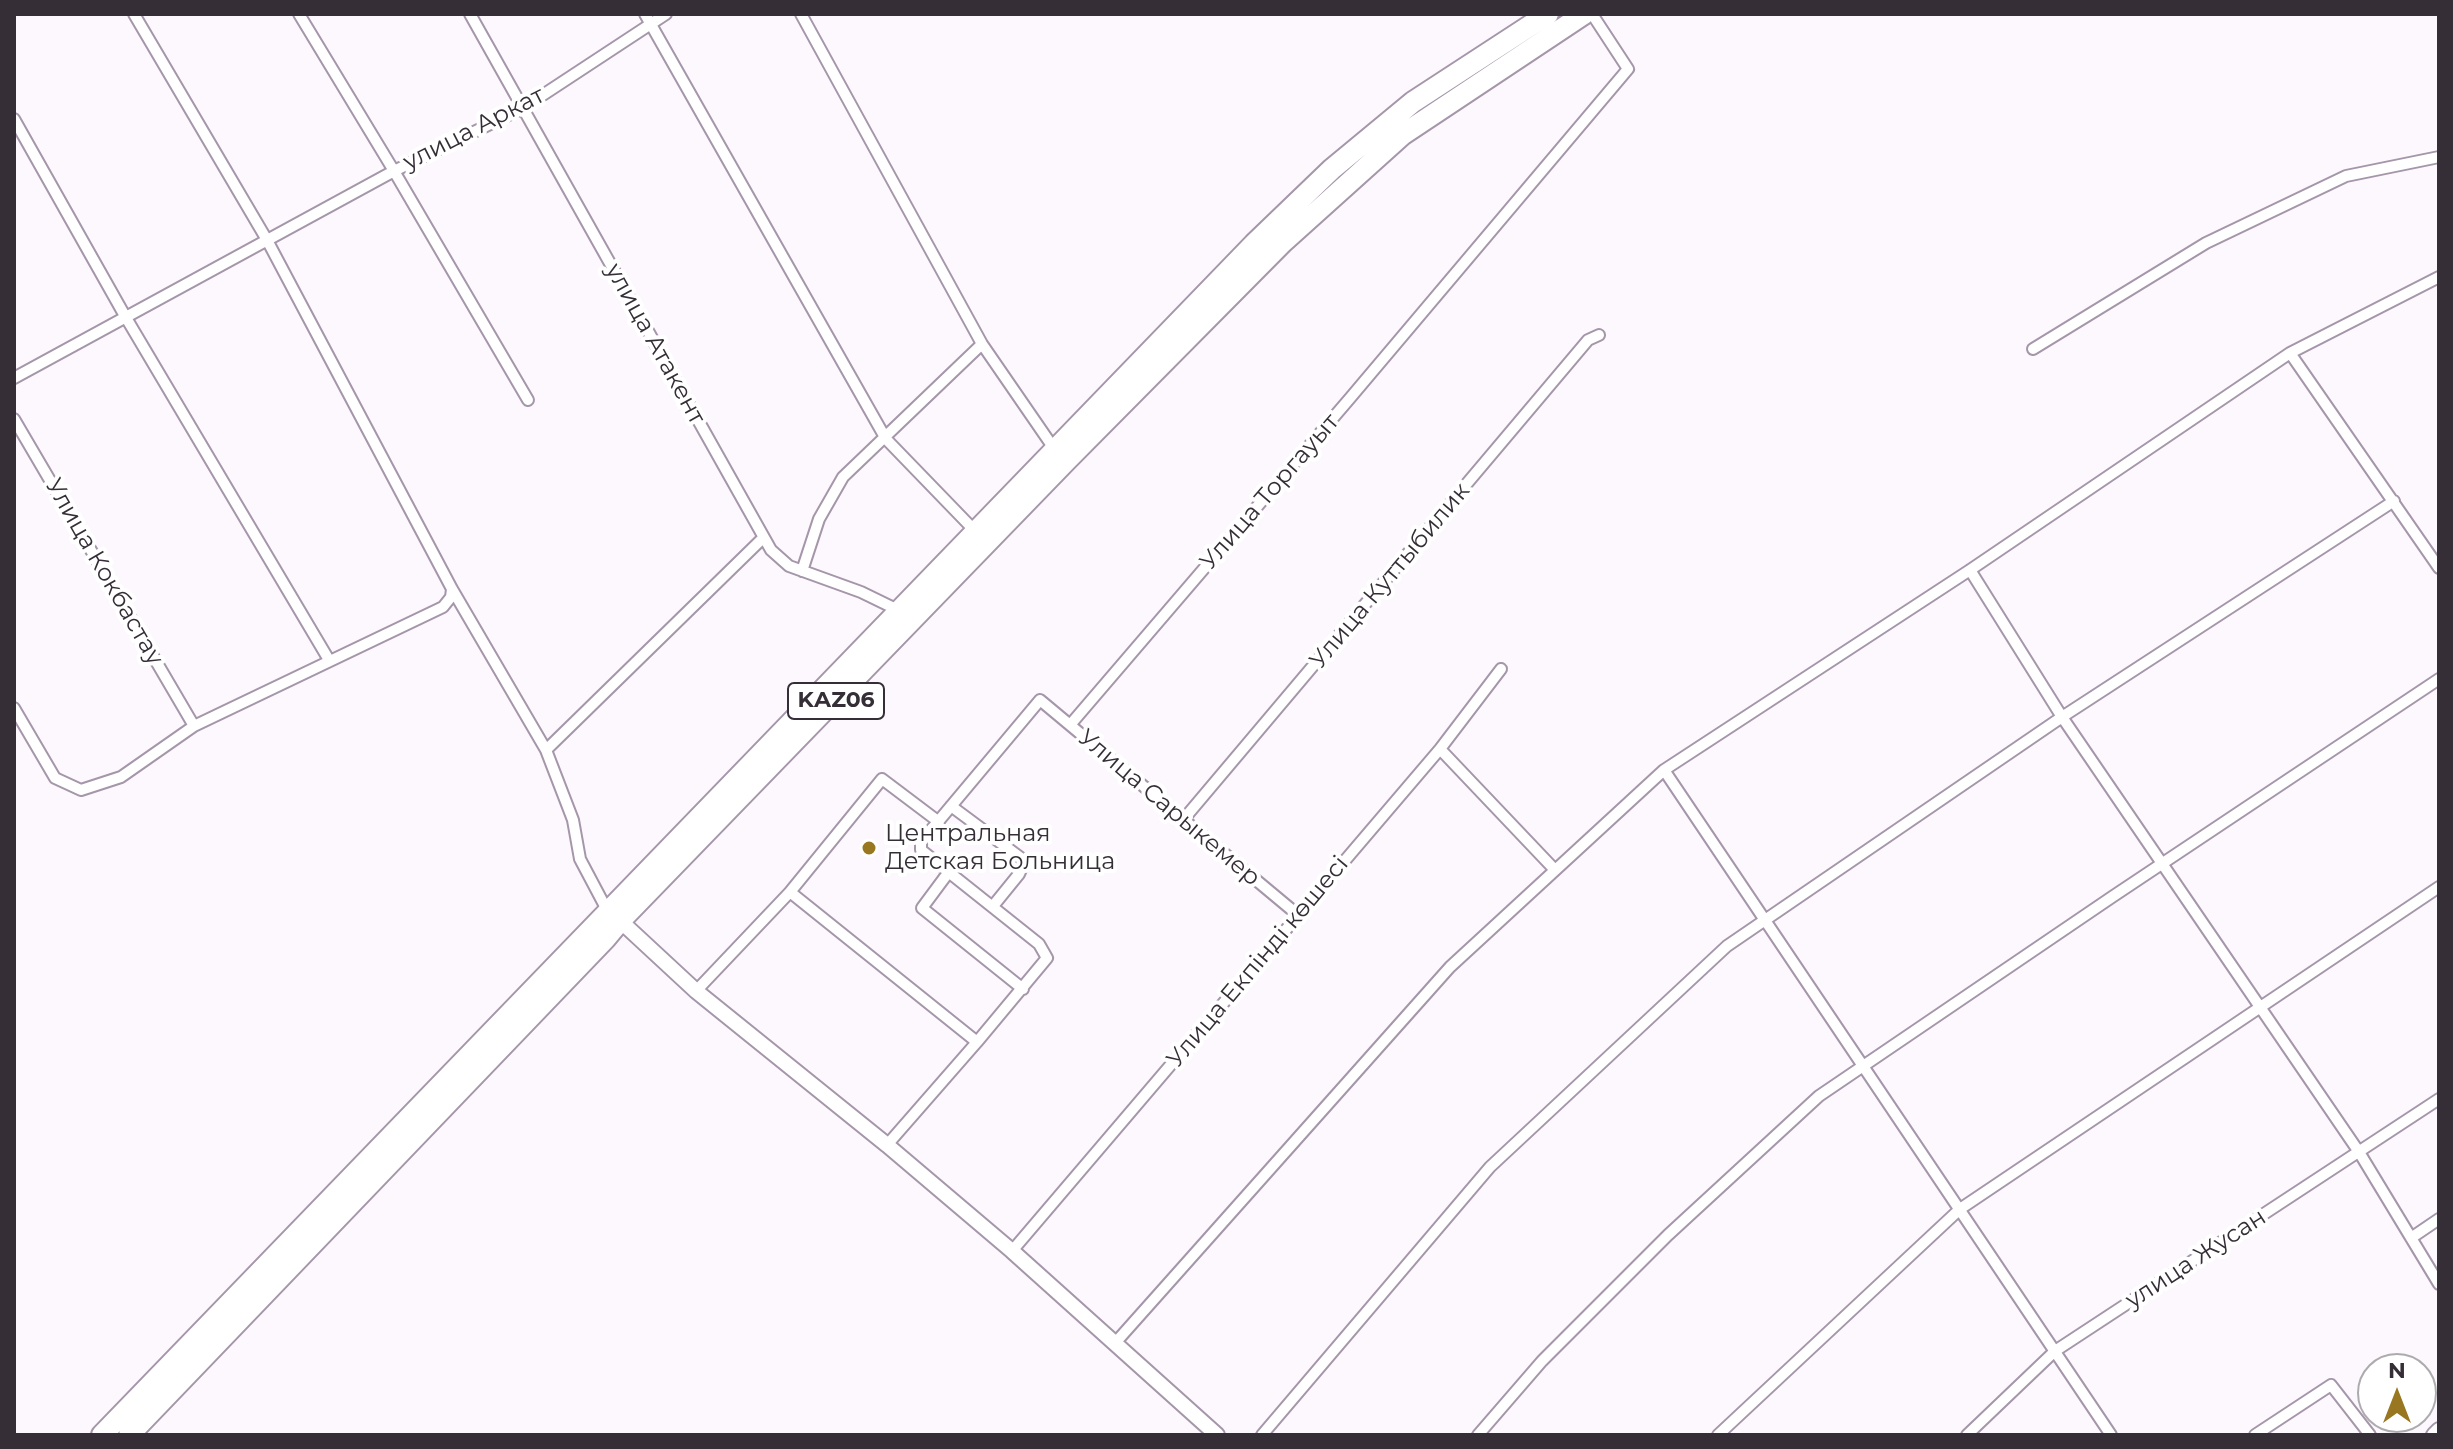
<!DOCTYPE html>
<meta charset="utf-8">
<style>
body{margin:0}
#map{position:relative;width:2453px;height:1449px;overflow:hidden;background:#fcf8fd;font-family:Montserrat,sans-serif}
canvas{display:block}
.frame{position:absolute;inset:0;border:16px solid #352e37;pointer-events:none}
.north{position:absolute;left:2357px;top:1353px;width:80px;height:80px;box-sizing:border-box;background:#fff;border:2px solid #aeabaf;border-radius:50%;rotate:0deg;font-size:22px;font-weight:700;line-height:32px;text-align:center;color:#352e37}
.north::after{content:'';display:block;margin:auto;width:28px;height:36px;background:#997721;clip-path:polygon(50% 0,100% 100%,50% 72%,0 100%)}
</style>
<div id="map">
<canvas width="2453" height="1449"></canvas>
<div class="frame"></div>
<div class="north">N</div>
</div>
<script>
const ctx = document.querySelector('canvas').getContext('2d');
ctx.lineJoin = 'round';
const toPath = rows => new Path2D(rows.map(r => 'M' + r).join(''));
function stroke(path, color, width, dash) { ctx.strokeStyle = color; ctx.lineWidth = width; ctx.lineCap = dash ? 'butt' : 'round'; ctx.setLineDash(dash || []); ctx.stroke(path); }
function write(font, color, halo, rows, align = 'center') {
  ctx.font = font + ' Montserrat,sans-serif'; ctx.lineWidth = 8; ctx.setLineDash([]); ctx.textBaseline = 'middle'; ctx.strokeStyle = halo; ctx.fillStyle = color; for (const [text, x, y, turn = 0] of rows) {
    ctx.save(); ctx.translate(x, y); ctx.rotate((+turn || 0) * Math.PI / 180); ctx.textAlign = isNaN(turn) ? turn : align; if (halo) ctx.strokeText(text, 0, 0); ctx.fillText(text, 0, 0); ctx.restore();
  }
}
const street = toPath([
 [134,14,267,240,452,589,546,750,573,820,580,859,607,910],
 [299,14,394,171,523,108,666,14],
 [470,14,771,550,789,566,861,592,898,610],
 [645,14,886,439,976,532],
 [801,14,982,344,1055,450],
 [14,119,125,316,329,660],
 [2033,349,2206,243,2346,176,2439,157],
 [2290,353,2439,568],
 [14,378,394,171,528,400],
 [14,419,194,726],
 [1970,570,2062,717,2359,1152,2439,1284],
 [802,571,819,519,843,477,982,344],
 [14,708,55,778,81,790,121,777,194,726,443,607,451,597,452,589],
 [1070,725,1351,397,1628,69,1592,14],
 [1440,749,1555,870],
 [546,750,763,538],
 [1664,770,2111,1435],
 [951,806,1025,861,1019,874,993,906],
 [1183,820,1588,340,1599,335],
 [948,873,922,908,1023,989],
 [790,892,977,1042,1047,958,1039,944,921,850,921,842,1040,700,1298,915],
 [696,991,790,892,882,779,939,822],
 [887,1145,977,1042],
 [2411,1238,2439,1219],
 [1012,1251,1440,749,1501,669],
 [1116,1342,1450,967,1664,770,1970,570,2290,353,2439,277],
 [1262,1435,1490,1167,1727,946,2062,717,2394,501],
 [1478,1435,1542,1361,1668,1235,1819,1096,2112,897,2439,679],
 [1718,1435,1960,1209,2439,887],
 [1967,1435,2055,1351,2439,1099],
 [2255,1435,2331,1385,2370,1435]
]);
const secondary = toPath([
 [614,915,696,991,887,1145,1012,1251,1217,1435],
 [2434,1435,2439,1430]
]);
const highway = toPath([
 [102,1435,1254,244,1332,169,1413,102,1548,14],
 [129,1435,605,939,620,921,1066,461,1283,242,1402,135,1584,14]
]);
stroke(street, '#a596aa', 14);
stroke(secondary, '#a596aa', 18);
stroke(highway, '#a596aa', 24);
stroke(street, '#fff', 10);
stroke(secondary, '#fff', 14);
stroke(highway, '#fff', 20);
for (const [x, y, r, color] of [
 [869,848,8,"#997721"]
]) { const dot = new Path2D(); dot.arc(x, y, r, 0, 2 * Math.PI); ctx.fillStyle = color; ctx.fill(dot); stroke(dot, '#fff', 3); }
for (const [x, y, w] of [
 [836,701,96]
]) { const box = new Path2D(); box.roundRect(x - w / 2, y - 18, w, 36, 6); ctx.fillStyle = '#fff'; ctx.fill(box); stroke(box, '#352e37', 2); }
write('bold 22px', '#352e37', null, [
 ["KАZ06",836,701]
]);
write('24px', '#352e37', '#fff', [
 ["улица Аркат",474,129,-27],
 ["улица Атакент",655,344,61],
 ["Улица Торгауыт",1270,492,-49],
 ["Улица Кокбастау",104,572,60],
 ["Улица Куттыбилик",1390,576,-50],
 ["Улица Сарыкемер",1169,808,40],
 ["Улица Екпінді көшесі",1258,962,-50],
 ["улица Жусан",2196,1259,-33]
]);
write('24px', '#352e37', '#fff', [
 ["Центральная",885,834],
 ["Детская Больница",885,862]
], 'left');
</script>
